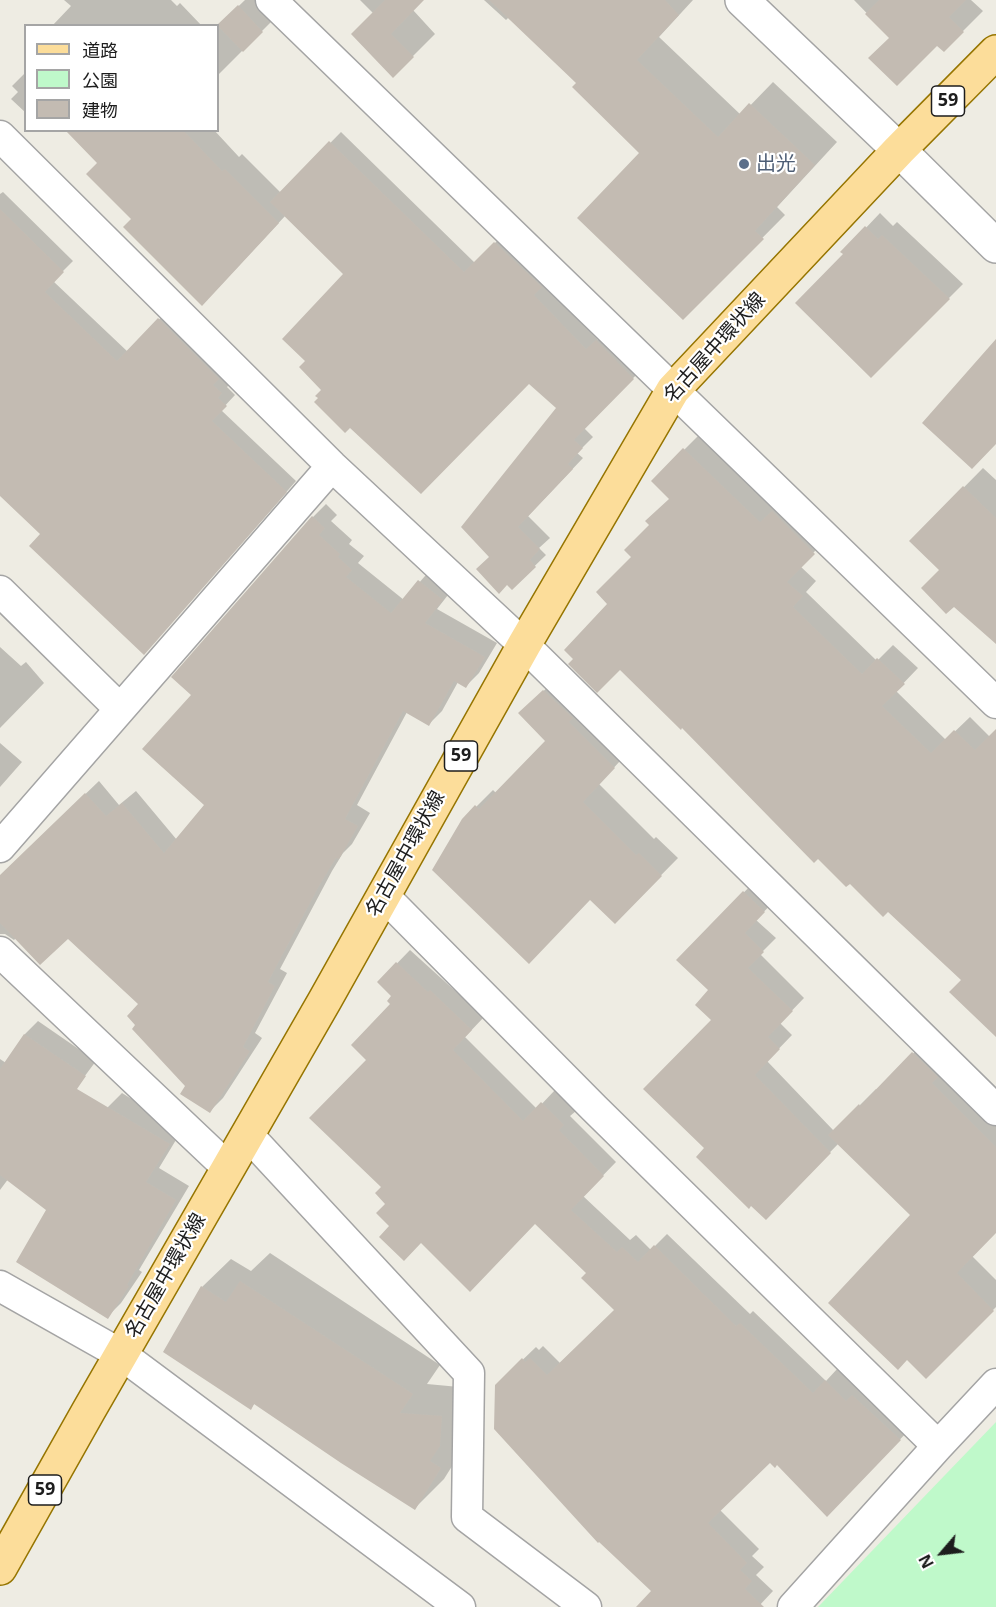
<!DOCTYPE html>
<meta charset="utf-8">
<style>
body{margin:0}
#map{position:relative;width:996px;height:1607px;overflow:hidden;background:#eeece3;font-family:"Noto Sans","Noto Sans JP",sans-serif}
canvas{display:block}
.legend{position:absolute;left:24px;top:24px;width:195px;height:108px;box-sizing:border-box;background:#fff;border:2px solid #a5a5a5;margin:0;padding:8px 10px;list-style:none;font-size:18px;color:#1d1d1d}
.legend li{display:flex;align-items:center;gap:12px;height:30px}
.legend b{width:30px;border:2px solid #a5a5a5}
.north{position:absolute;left:912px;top:1523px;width:60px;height:60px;-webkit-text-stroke:4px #fff;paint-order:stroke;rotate:242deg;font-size:16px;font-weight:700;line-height:24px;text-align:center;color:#1d1d1d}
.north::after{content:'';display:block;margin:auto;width:21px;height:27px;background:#1d1d1d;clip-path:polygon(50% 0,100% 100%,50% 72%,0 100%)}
</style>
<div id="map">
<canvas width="996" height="1607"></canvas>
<ul class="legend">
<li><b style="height:8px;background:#fcdd9a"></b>道路</li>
<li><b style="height:16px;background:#bff9ca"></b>公園</li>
<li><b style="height:16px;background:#c3bbb2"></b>建物</li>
</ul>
<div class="north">N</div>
</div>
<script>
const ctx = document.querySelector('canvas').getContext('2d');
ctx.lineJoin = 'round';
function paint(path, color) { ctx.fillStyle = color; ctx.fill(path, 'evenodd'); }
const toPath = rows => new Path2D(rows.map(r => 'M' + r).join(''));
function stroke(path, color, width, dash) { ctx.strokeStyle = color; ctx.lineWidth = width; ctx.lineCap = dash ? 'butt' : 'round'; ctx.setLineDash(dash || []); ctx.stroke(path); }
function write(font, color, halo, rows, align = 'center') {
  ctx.font = font + ' "Noto Sans","Noto Sans JP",sans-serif'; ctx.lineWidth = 4.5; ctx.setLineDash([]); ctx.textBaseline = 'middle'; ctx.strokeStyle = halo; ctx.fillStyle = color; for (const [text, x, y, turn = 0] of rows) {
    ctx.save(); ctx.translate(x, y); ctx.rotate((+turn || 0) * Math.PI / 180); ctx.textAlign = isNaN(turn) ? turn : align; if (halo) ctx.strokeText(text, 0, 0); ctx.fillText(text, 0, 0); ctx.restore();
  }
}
paint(toPath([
 [996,1422,996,1607,818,1607]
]), '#bff9ca');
paint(toPath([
 [64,0,171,0,177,6,180,3,202,26,52,26,71,6],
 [245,0,264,0,278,15,218,75,218,26],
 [360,0,423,0,413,10,435,34,393,76,373,13],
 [484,0,693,0,659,37,741,115,773,82,837,142,777,207,785,215,683,318,641,153,578,83,509,17,506,20],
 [854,0,971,0,983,11,944,50,937,44,891,38],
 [26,72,26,113,11,99,18,92,12,86],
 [67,130,214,130,239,157,242,154,281,193,341,132,475,263,506,232,544,284,598,340,607,330,644,367,584,428,593,437,577,453,583,458,528,516,550,538,539,548,546,555,512,588,491,557,558,408,529,382,323,390,307,361,345,273,286,215,218,288,133,219,99,163],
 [3,192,73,261,53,281,128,352,169,309,231,383,227,387,235,395,221,410,296,481,154,643,0,494,0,194],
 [880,213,893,226,897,222,963,284,871,376,843,252],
 [699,435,828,538,800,566,816,581,806,592,877,661,893,645,918,668,896,691,946,740,970,717,990,737,996,731,996,1035,963,980,888,910,610,604,651,525,671,498,653,481],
 [983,468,996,480,996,643,941,570,911,541],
 [326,504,337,515,331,521,352,540,349,544,364,556,358,563,404,600,432,568,455,586,437,609,497,643,479,673,466,686,458,682,442,711,429,724,407,712,357,805,370,813,352,844,343,853,332,871,280,969,287,973,255,1033,262,1038,223,1098,210,1111,187,1085,140,1004,68,937,16,938,14,940,5,934,0,934,0,876,99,781,119,805,136,791,177,840,206,805,193,695,313,517],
 [0,647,21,666,26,662,44,683,0,728],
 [561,675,630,750,599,784,654,839,656,837,678,858,615,922,591,898,463,820,493,790,497,794,547,741,537,697],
 [0,743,22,762,0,787],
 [757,879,777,898,756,920,776,938,760,954,804,998,780,1023,792,1035,767,1061,834,1131,876,1089,878,1090,930,1036,996,1115,996,1231,972,1256,996,1280,996,1307,926,1377,912,1215,839,1143,766,1218,706,1148,713,1019,710,990,678,960],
 [410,950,484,1017,465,1037,537,1109,555,1090,576,1111,570,1116,616,1162,583,1196,630,1240,636,1235,651,1250,667,1234,750,1314,753,1311,826,1381,838,1368,912,1427,827,1515,777,1463,770,1461,720,1510,759,1549,752,1556,764,1567,756,1575,773,1591,758,1607,657,1607,653,1591,510,1372,536,1347,539,1350,543,1346,560,1363,616,1309,588,1273,535,1222,421,1242,391,1226,383,1187,368,1060,392,1004,393,996,379,982],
 [38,1021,96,1061,0,1190,0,1059,6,1063,25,1034],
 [122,1093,182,1130,159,1168,189,1186,139,1270,142,1272,121,1303,107,1317,18,1261,108,1107],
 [270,1253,440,1365,427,1384,470,1388,469,1439,444,1479,415,1508,255,1403,251,1408,202,1287,231,1259,251,1271]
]), '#0003');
paint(toPath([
 [385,0,424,0,391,34,414,57,393,78,351,34],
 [489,0,665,0,679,15,637,60,718,137,749,103,815,165,755,231,764,239,683,320,577,218,639,153,572,87,576,83],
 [879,0,966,0,949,17,964,32,944,52,937,46,897,86,868,58,889,38,865,14],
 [238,5,263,32,243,52,217,25],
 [65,130,183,130,222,171,225,169,279,223,202,306,123,227,131,219,86,174,97,163],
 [329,141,464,272,494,242,542,287,534,295,586,349,596,340,634,379,574,440,583,448,568,464,573,469,518,527,540,549,530,560,536,567,512,590,507,585,499,594,476,569,489,557,461,527,556,408,529,384,421,494,350,428,345,433,314,402,318,398,315,396,321,390,299,367,305,361,282,339,343,274,270,202],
 [0,209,64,272,45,292,117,361,158,318,219,379,213,385,222,393,218,398,227,406,212,421,287,492,144,655,29,546,40,534,0,496],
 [865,226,878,239,882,235,950,299,871,378,795,303,843,254,840,252],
 [996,339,996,444,972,469,922,423],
 [683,448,760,522,772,511,815,554,787,582,803,596,793,607,862,674,877,658,905,684,882,706,931,753,954,730,975,750,996,729,996,1037,949,992,961,980,888,912,883,917,850,884,846,887,818,859,814,863,682,728,681,730,620,670,597,693,568,664,573,659,564,650,607,604,596,592,631,557,624,550,649,525,645,521,669,499,651,481],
 [963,486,996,518,996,644,954,607,946,614,921,588,939,570,909,541],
 [312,516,325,528,319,535,340,554,338,557,352,570,346,577,391,613,418,580,443,600,425,623,485,657,466,688,454,681,429,726,403,711,345,819,358,826,339,859,336,858,319,886,268,982,275,986,243,1047,250,1051,210,1113,180,1094,185,1086,132,1029,135,1025,127,1016,138,1004,68,939,40,965,0,923,0,875,85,793,106,816,122,803,164,853,204,805,142,749,191,695,171,677],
 [543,690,573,718,569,722,615,768,583,802,636,855,639,853,662,876,615,924,590,900,529,964,432,870,462,819,475,805,479,809,545,741,518,713],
 [743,891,765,912,745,933,764,952,748,968,793,1011,768,1037,780,1049,755,1075,831,1153,766,1220,751,1206,749,1209,696,1157,704,1148,643,1089,711,1020,695,1005,708,990,676,960],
 [396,962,428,992,430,990,472,1030,453,1050,523,1121,541,1102,564,1125,559,1130,604,1176,571,1210,617,1252,622,1247,638,1262,654,1245,736,1326,740,1323,813,1393,825,1380,846,1401,852,1395,901,1440,827,1517,777,1465,775,1468,770,1463,708,1523,747,1563,740,1570,752,1581,745,1589,764,1607,636,1607,651,1591,599,1542,598,1543,494,1429,495,1385,522,1358,525,1362,530,1358,547,1375,614,1310,581,1278,586,1273,535,1224,470,1292,421,1243,404,1261,379,1237,389,1226,376,1213,385,1204,375,1193,381,1187,309,1118,366,1060,351,1045,390,1004,387,1001,391,996,377,982],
 [24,1034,86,1076,77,1089,170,1144,146,1182,176,1200,127,1285,129,1286,108,1319,16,1262,46,1210,0,1175,0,1069],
 [912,1052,938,1077,932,1083,996,1147,996,1233,957,1273,994,1311,926,1379,907,1360,898,1370,828,1303,910,1215,828,1135,859,1104,860,1106],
 [240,1281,413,1394,400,1413,442,1416,440,1446,430,1461,441,1468,415,1510,341,1463,254,1404,251,1410,163,1352,201,1286,226,1302]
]), '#c3bbb2');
const minor = toPath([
 [271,0,996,703],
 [0,136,332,466,524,645,996,1110],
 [0,591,120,709],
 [0,847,332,466],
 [383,895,594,1108,938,1446],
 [0,952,228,1168],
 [247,1134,469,1373,467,1517,586,1607],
 [0,1286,122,1355,460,1607],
 [793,1607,938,1446,996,1384]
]);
const tertiary = toPath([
 [742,0,899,150,996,246]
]);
const primary = toPath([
 [0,1568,89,1410,325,1000,524,645,673,390,899,150,996,52]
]);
stroke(minor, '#a4a4a4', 33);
stroke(tertiary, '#a4a4a4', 36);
stroke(primary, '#967500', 36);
stroke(minor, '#fff', 30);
stroke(tertiary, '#fff', 33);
stroke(primary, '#fcdd9a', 33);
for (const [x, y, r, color] of [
 [744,164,6,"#5c6f8a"]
]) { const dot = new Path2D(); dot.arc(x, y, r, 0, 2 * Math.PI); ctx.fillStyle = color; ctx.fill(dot); stroke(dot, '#fff', 2); }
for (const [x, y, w] of [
 [948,101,33],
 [461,756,33],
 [45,1490,33]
]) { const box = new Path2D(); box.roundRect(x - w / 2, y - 15, w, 30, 4.5); ctx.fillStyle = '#fff'; ctx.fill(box); stroke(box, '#1d1d1d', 1.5); }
write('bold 18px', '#1d1d1d', null, [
 ["59",948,101],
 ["59",461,756],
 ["59",45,1490]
]);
write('20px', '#4e5e75', '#fff', [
 ["出光",756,164]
], 'left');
write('20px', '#1d1d1d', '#fff', [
 ["名古屋中環状線",715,348,-48],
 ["名古屋中環状線",406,854,-61],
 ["名古屋中環状線",166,1276,-60]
]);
</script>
